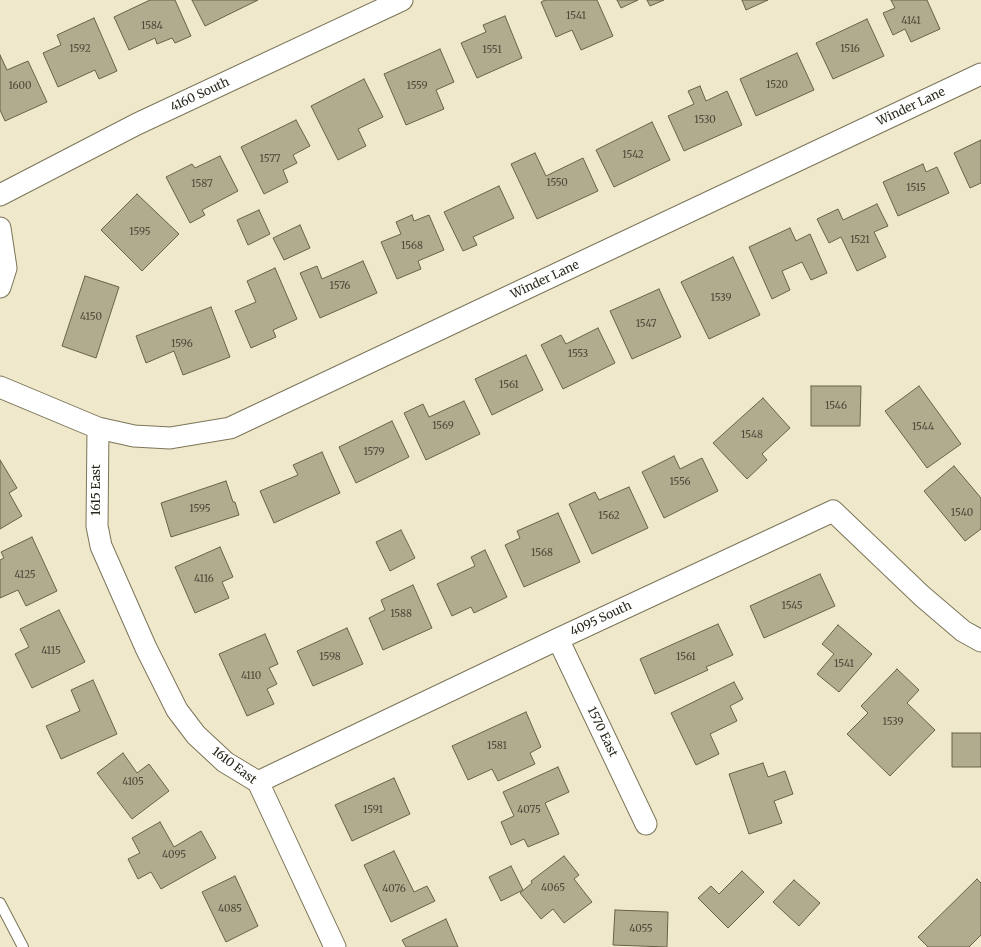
<!DOCTYPE html>
<style>
body{margin:0}
canvas{display:block;background:#efe8ca}
</style>
<canvas width="981" height="947"></canvas>
<script>
const ctx = document.querySelector('canvas').getContext('2d');
ctx.lineJoin = 'round';
function paint(path, color) { ctx.fillStyle = color; ctx.fill(path, 'evenodd'); }
const toPath = rows => new Path2D(rows.map(r => 'M' + r).join(''));
function stroke(path, color, width, dash) { ctx.strokeStyle = color; ctx.lineWidth = width; ctx.lineCap = dash ? 'butt' : 'round'; ctx.setLineDash(dash || []); ctx.stroke(path); }
function write(font, color, halo, rows, align = 'center') {
  ctx.font = font + ' Merriweather,serif'; ctx.lineWidth = 4; ctx.setLineDash([]); ctx.textBaseline = 'middle'; ctx.strokeStyle = halo; ctx.fillStyle = color; for (const [text, x, y, turn = 0] of rows) {
    ctx.save(); ctx.translate(x, y); ctx.rotate((+turn || 0) * Math.PI / 180); ctx.textAlign = isNaN(turn) ? turn : align; if (halo) ctx.strokeText(text, 0, 0); ctx.fillText(text, 0, 0); ctx.restore();
  }
}
const building = toPath([
 [150,0,175,0,191,36,175,43,172,38,157,44,155,38,129,50,114,17,150,0],
 [192,0,258,0,205,26,192,0],
 [545,0,597,0,613,36,581,50,572,30,556,37,541,2,545,0],
 [617,0,638,0,621,8,617,0],
 [647,0,664,0,650,6,647,0],
 [742,0,768,0,746,10,742,0],
 [891,0,927,0,940,29,911,42,905,29,893,35,883,13,895,8,891,0],
 [505,16,522,58,477,78,461,43,486,32,483,25,505,16],
 [94,18,117,71,99,79,95,70,58,87,43,53,61,45,57,35,94,18],
 [867,19,884,56,833,79,816,43,867,19],
 [440,49,454,82,436,90,444,109,406,125,384,74,440,49],
 [797,53,814,90,756,116,740,79,797,53],
 [0,55,7,70,28,61,47,102,5,121,0,110,0,55],
 [364,79,383,117,358,129,366,146,338,160,311,106,364,79],
 [700,86,706,101,727,91,742,125,684,151,668,116,694,104,688,91,700,86],
 [296,120,310,146,293,155,297,163,283,170,288,182,264,194,241,147,296,120],
 [652,122,670,160,614,187,596,150,652,122],
 [981,140,981,183,970,188,954,153,981,140],
 [535,153,546,176,583,158,598,191,537,219,511,164,535,153],
 [220,156,238,191,202,210,205,215,190,223,166,177,192,164,195,168,220,156],
 [923,164,926,172,937,167,949,193,898,216,883,182,923,164],
 [499,186,514,218,473,237,477,245,463,251,444,212,499,186],
 [137,194,179,234,142,271,101,230,137,194],
 [877,204,888,226,874,232,886,257,857,271,841,237,829,243,817,219,838,209,843,220,877,204],
 [259,210,270,234,248,245,237,220,259,210],
 [412,215,414,221,429,215,444,250,418,261,421,269,397,279,381,242,401,234,396,222,412,215],
 [300,225,310,248,284,260,273,238,300,225],
 [790,228,796,241,810,234,827,273,811,280,802,262,782,271,790,290,772,299,749,247,790,228],
 [733,257,760,315,709,339,681,282,733,257],
 [363,261,377,293,320,318,300,273,317,266,322,279,363,261],
 [275,268,297,319,273,330,276,337,251,348,235,311,256,302,247,281,275,268],
 [85,276,119,287,96,358,62,346,85,276],
 [659,289,681,337,632,359,610,311,659,289],
 [211,307,230,357,183,375,174,351,146,363,136,336,211,307],
 [598,328,615,363,563,389,541,345,561,335,566,344,598,328],
 [526,355,543,390,492,415,475,379,526,355],
 [811,386,861,386,860,426,811,426,811,386],
 [919,386,961,444,927,468,885,411,919,386],
 [763,398,790,428,762,454,767,460,747,479,713,443,763,398],
 [464,401,480,434,426,460,404,413,423,404,429,417,464,401],
 [392,421,409,457,356,483,339,447,392,421],
 [322,452,340,493,274,523,260,491,298,475,293,465,322,452],
 [674,456,680,469,702,458,718,491,664,518,642,472,674,456],
 [0,460,17,488,9,493,22,516,0,529,0,460],
 [954,466,981,498,981,529,965,541,924,491,954,466],
 [226,481,233,502,235,502,239,515,171,537,161,503,226,481],
 [629,487,648,528,592,554,569,504,595,492,599,500,629,487],
 [558,513,580,562,524,587,505,545,520,538,517,531,558,513],
 [401,530,415,558,390,571,376,542,401,530],
 [32,537,57,591,26,606,18,590,0,598,0,560,4,558,1,552,32,537],
 [220,547,233,577,222,582,229,598,195,613,175,567,220,547],
 [485,550,507,597,474,613,471,607,452,616,437,584,475,566,471,557,485,550],
 [820,574,835,606,764,638,750,606,820,574],
 [413,585,432,628,383,650,369,618,385,610,381,600,413,585],
 [59,610,85,662,32,688,15,654,29,647,20,629,59,610],
 [718,624,733,655,706,667,708,670,655,694,640,659,718,624],
 [838,625,872,654,839,692,817,674,834,654,822,644,838,625],
 [347,628,363,664,313,686,297,651,347,628],
 [265,634,278,664,269,668,277,684,267,689,274,704,247,716,219,654,265,634],
 [897,669,919,690,907,703,935,730,890,776,847,734,868,713,861,706,897,669],
 [93,680,117,734,61,759,46,726,80,711,71,690,93,680],
 [734,682,743,699,730,706,737,721,710,734,719,754,696,765,671,713,734,682],
 [526,712,541,747,530,753,535,764,498,781,492,769,468,780,452,746,526,712],
 [952,733,981,733,981,767,952,767,952,733],
 [123,753,137,773,149,764,169,791,132,819,97,773,123,753],
 [763,763,768,777,785,771,793,794,774,801,782,823,749,834,729,774,763,763],
 [558,767,569,792,545,803,559,834,528,847,524,839,511,845,501,822,514,816,503,792,558,767],
 [394,778,410,814,352,841,335,805,394,778],
 [160,822,174,847,201,831,216,858,161,889,151,872,138,879,128,859,140,853,132,838,160,822],
 [394,851,414,892,427,886,435,901,391,922,364,865,394,851],
 [564,856,579,875,574,879,592,902,564,923,553,909,541,919,520,893,532,883,531,881,564,856],
 [511,866,523,890,501,901,489,877,511,866],
 [742,871,764,892,728,928,698,898,711,886,719,894,742,871],
 [235,876,258,926,226,942,202,892,235,876],
 [977,879,981,883,981,935,969,947,928,947,918,937,977,879],
 [794,880,820,903,799,926,773,902,794,880],
 [615,910,668,912,667,947,613,945,615,910],
 [446,919,458,947,406,947,402,940,446,919]
]);
paint(building, '#b2ac8f');
stroke(building, '#686247', 1);
const service = toPath([
 [0,903,23,947]
]);
const minor = toPath([
 [0,195,137,124,402,0],
 [0,228,6,268,0,287],
 [0,387,98,428,134,436,170,438,230,428,981,74],
 [98,428,97,526,101,546,146,648,177,710,196,735,225,762,258,782,335,947],
 [558,639,646,824],
 [258,782,558,639,833,511,922,596,963,631,981,641]
]);
stroke(service, '#7b7559', 12);
stroke(minor, '#7b7559', 23);
stroke(service, '#fff', 10);
stroke(minor, '#fff', 21);
write('10px', '#4d4a3a', null, [
 ["1541",576,16],
 ["4141",911,21],
 ["1584",152,26],
 ["1592",80,49],
 ["1516",850,49],
 ["1551",492,50],
 ["1520",777,85],
 ["1600",20,86],
 ["1559",417,86],
 ["1530",705,120],
 ["1542",633,155],
 ["1577",270,159],
 ["1550",557,183],
 ["1587",202,184],
 ["1515",916,188],
 ["1595",140,232],
 ["1521",860,240],
 ["1568",412,246],
 ["1576",340,286],
 ["1539",721,298],
 ["4150",91,317],
 ["1547",646,324],
 ["1596",182,344],
 ["1553",578,354],
 ["1561",509,385],
 ["1546",836,406],
 ["1569",443,426],
 ["1544",923,427],
 ["1548",752,435],
 ["1579",374,452],
 ["1556",680,482],
 ["1595",200,509],
 ["1540",962,513],
 ["1562",609,516],
 ["1568",542,553],
 ["4125",25,575],
 ["4116",204,579],
 ["1545",792,606],
 ["1588",401,614],
 ["4115",51,651],
 ["1598",330,657],
 ["1561",686,657],
 ["1541",844,664],
 ["4110",251,676],
 ["1539",893,722],
 ["1581",497,746],
 ["4105",133,782],
 ["1591",373,810],
 ["4075",529,810],
 ["4095",174,855],
 ["4065",553,888],
 ["4076",394,889],
 ["4085",230,909],
 ["4055",641,929]
]);
write('12px', '#2b291d', '#fff', [
 ["4160 South",200,95,-25],
 ["Winder Lane",911,107,-25],
 ["Winder Lane",545,280,-25],
 ["1615 East",97,490,-90],
 ["4095 South",601,619,-25],
 ["1570 East",602,732,64],
 ["1610 East",234,766,37]
]);
</script>
